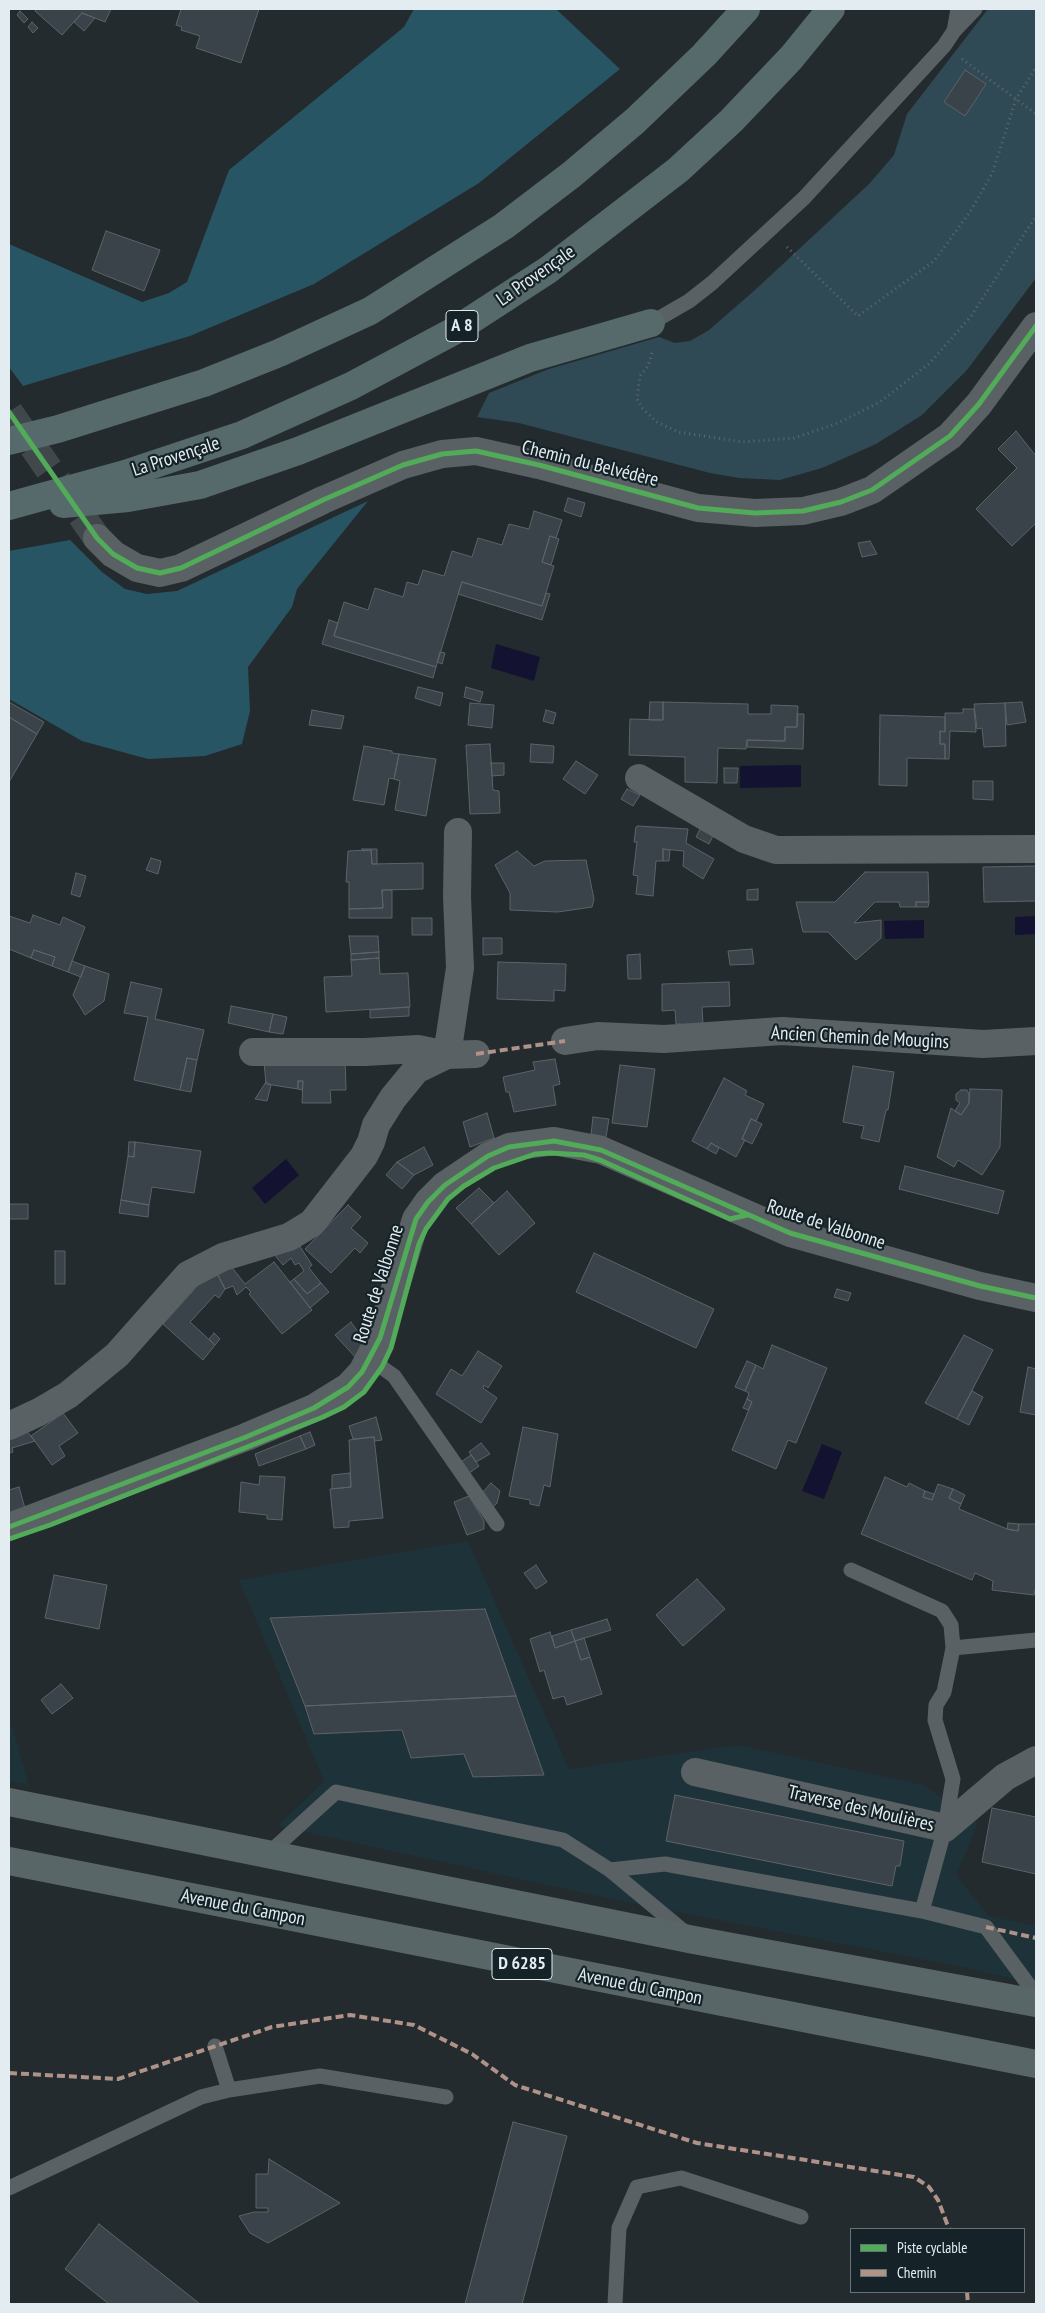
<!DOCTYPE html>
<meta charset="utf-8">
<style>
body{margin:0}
#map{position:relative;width:1045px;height:2313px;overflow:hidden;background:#232b2e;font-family:"PT Sans Narrow",sans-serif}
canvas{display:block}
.frame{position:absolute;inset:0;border:10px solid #e3ecf0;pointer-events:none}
.legend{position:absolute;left:850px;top:2228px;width:175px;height:65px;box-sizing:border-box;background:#152328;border:1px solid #677378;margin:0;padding:6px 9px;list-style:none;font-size:15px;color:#e3ecf0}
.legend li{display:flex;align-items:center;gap:10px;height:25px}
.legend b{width:25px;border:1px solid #677378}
</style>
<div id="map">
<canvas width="1045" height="2313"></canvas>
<div class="frame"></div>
<ul class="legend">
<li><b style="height:6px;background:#51ab58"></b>Piste cyclable</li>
<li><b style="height:6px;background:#af9288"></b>Chemin</li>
</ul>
</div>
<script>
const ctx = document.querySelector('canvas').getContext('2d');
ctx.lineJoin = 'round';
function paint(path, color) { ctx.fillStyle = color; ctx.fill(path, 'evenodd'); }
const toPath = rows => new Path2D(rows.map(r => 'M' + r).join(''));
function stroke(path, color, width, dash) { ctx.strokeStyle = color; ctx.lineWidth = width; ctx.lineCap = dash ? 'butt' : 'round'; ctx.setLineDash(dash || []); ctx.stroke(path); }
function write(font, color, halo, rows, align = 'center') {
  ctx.font = font + ' "PT Sans Narrow",sans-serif'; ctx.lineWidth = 4.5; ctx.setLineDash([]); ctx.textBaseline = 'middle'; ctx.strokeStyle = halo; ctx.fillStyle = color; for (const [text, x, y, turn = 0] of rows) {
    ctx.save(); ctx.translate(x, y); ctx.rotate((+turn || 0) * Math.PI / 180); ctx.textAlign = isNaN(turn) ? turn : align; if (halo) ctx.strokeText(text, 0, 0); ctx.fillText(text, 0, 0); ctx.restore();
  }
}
paint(toPath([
 [468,1541,569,1769,738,1745,924,1785,978,1824,956,1875,989,1916,1036,1926,1036,1984,962,1967,616,1900,278,1826,324,1781,239,1580],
 [9,1716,29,1785,9,1781]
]), '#1e3239');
paint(toPath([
 [988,9,1036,9,1036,278,967,370,922,415,876,444,822,468,780,480,739,478,710,473,519,423,477,417,489,393,549,369,659,337,675,343,690,341,709,330,755,290,869,184,894,155,907,114]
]), '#2f4a54');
paint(toPath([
 [414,9,556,9,620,69,479,183,314,284,190,336,23,386,9,367,9,244,142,302,169,293,187,282,229,170,404,27],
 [368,501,297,589,292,607,248,667,250,711,242,744,205,756,148,759,82,741,9,699,9,551,70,540,102,572,125,589,147,594,177,591]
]), '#285564');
paint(toPath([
 [496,644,540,657,534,681,491,668],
 [801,765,801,787,740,788,740,766],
 [1036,916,1036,934,1015,935,1015,917],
 [924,920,924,938,885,939,884,921],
 [286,1159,299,1175,265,1204,252,1188],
 [822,1444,842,1452,824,1499,802,1491]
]), '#131331');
const building = toPath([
 [37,9,111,9,105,22,82,13,62,35,35,11,37,9],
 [181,9,259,9,241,63,196,48,200,36,181,30,182,27,176,25,181,9],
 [20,11,28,19,24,23,17,15,20,11],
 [82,13,95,18,84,31,74,22,82,13],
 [32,22,38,28,33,33,28,27,32,22],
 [965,70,986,84,965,116,944,102,965,70],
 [106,231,160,250,144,291,92,270,106,231],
 [1016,431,1036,456,1036,523,1012,546,976,509,1017,468,998,449,1016,431],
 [568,498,585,503,581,517,564,511,568,498],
 [534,511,562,520,556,538,550,536,542,562,554,566,542,606,462,582,436,667,334,636,344,602,368,610,375,588,403,597,407,582,418,585,423,570,444,576,452,551,472,557,478,538,502,545,509,524,529,529,534,511],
 [550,536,559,539,551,565,542,562,550,536],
 [870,541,877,554,862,557,858,543,870,541],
 [462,582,542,606,546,593,550,594,542,620,458,594,462,582],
 [329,620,338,623,334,636,436,667,433,678,322,644,329,620],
 [440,652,445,653,442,664,437,662,440,652],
 [418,687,443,693,440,706,415,698,418,687],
 [466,687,483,692,480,702,464,697,466,687],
 [9,702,44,722,37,734,9,717,9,702],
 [650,702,663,702,663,720,649,720,650,702],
 [663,702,748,704,748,714,771,714,771,705,798,706,797,727,785,727,785,741,747,740,746,749,718,748,717,783,685,782,685,757,629,755,630,719,663,720,663,702],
 [1022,702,1026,722,1007,725,1005,703,1022,702],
 [470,703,494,705,492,728,468,725,470,703],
 [1005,703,1006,746,984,747,982,728,977,729,974,704,1005,703],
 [963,709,974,709,976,732,950,731,949,759,945,759,945,744,940,744,940,731,945,732,945,713,963,713,963,709],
 [312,710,344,716,341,729,309,725,312,710],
 [546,710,556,713,553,724,543,721,546,710],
 [797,714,804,714,803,749,747,747,747,740,785,741,785,727,797,727,797,714],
 [880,715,945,717,945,732,940,731,940,744,945,744,945,759,907,758,907,786,879,785,880,715],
 [9,717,37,734,9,782,9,717],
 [490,744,493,790,499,791,500,813,470,814,466,745,490,744],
 [531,744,554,746,553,763,530,762,531,744],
 [364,746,392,751,392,753,399,754,394,779,389,778,384,805,353,800,364,746],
 [399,754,436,759,426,816,395,810,400,781,394,779,399,754],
 [576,761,598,775,585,794,563,779,576,761],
 [491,763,504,763,504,775,492,776,491,763],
 [724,768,738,768,737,783,724,783,724,768],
 [973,781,993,781,993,800,973,799,973,781],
 [627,789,640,795,633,806,621,799,627,789],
 [638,826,688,829,686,843,714,859,703,879,683,866,684,851,663,849,663,861,656,861,653,896,636,894,638,876,633,875,637,842,634,842,636,827,638,826],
 [700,829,713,836,709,844,696,837,700,829],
 [362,849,377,849,377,864,372,864,371,850,363,851,362,849],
 [663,849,670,850,669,861,663,861,663,849],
 [371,850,372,864,423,863,423,889,382,890,383,908,349,909,349,882,346,882,348,851,371,850],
 [517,851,534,866,545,861,586,860,594,899,592,907,558,912,510,910,510,893,495,865,517,851],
 [151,858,161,861,158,874,146,870,151,858],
 [1036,866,1036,901,984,902,983,867,1036,866],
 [865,872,928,872,929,902,916,902,916,907,900,907,899,902,875,902,854,923,881,920,881,938,856,960,828,932,803,932,796,902,835,902,865,872],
 [76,873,86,876,80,897,71,894,76,873],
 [758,889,758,900,747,900,747,890,758,889],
 [382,890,392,890,392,918,349,918,349,909,383,908,382,890],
 [916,902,929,902,928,907,916,907,916,902],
 [33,915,60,925,63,917,85,927,68,972,52,966,55,957,34,950,31,958,9,949,9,916,30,923,33,915],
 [412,918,432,918,432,935,412,935,412,918],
 [349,936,378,936,379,952,351,954,349,936],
 [483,938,502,938,502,954,483,955,483,938],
 [752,949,754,964,730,965,728,951,752,949],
 [34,950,55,957,52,966,31,958,34,950],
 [379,952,379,958,351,960,351,954,379,952],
 [640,954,641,979,628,979,627,955,640,954],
 [379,958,380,974,408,973,410,1007,326,1012,324,977,352,976,351,960,379,958],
 [72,961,85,966,81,977,68,972,72,961],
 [498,962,566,964,565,991,554,990,554,1001,497,999,498,962],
 [85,966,109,974,104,1001,85,1015,73,995,85,966],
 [131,982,162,989,155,1019,204,1030,197,1060,187,1058,180,1090,134,1080,148,1017,124,1013,131,982],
 [729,982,730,1006,702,1007,703,1024,685,1030,681,1024,676,1024,675,1010,662,1011,662,984,729,982],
 [231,1006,273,1014,269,1032,228,1023,231,1006],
 [409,1007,409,1016,370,1018,370,1010,409,1007],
 [273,1014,287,1017,283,1034,269,1032,273,1014],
 [345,1057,346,1090,330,1090,331,1103,302,1103,303,1081,298,1081,298,1089,266,1084,264,1062,345,1057],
 [187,1058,197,1060,191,1092,180,1090,187,1058],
 [555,1059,560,1084,553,1086,556,1105,514,1112,509,1092,506,1092,503,1077,535,1070,533,1062,555,1059],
 [620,1065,655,1069,647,1127,612,1123,620,1065],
 [853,1066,894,1072,888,1110,886,1110,879,1142,861,1138,864,1126,843,1122,853,1066],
 [724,1078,747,1091,745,1095,764,1104,756,1121,751,1119,742,1139,745,1140,736,1157,711,1143,707,1149,692,1141,724,1078],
 [298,1081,303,1081,302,1090,298,1089,298,1081],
 [266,1082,271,1085,267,1101,255,1099,266,1082],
 [970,1089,1002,1090,1000,1147,982,1175,958,1160,954,1167,937,1157,951,1108,961,1115,969,1103,970,1089],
 [961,1090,967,1090,969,1094,969,1103,961,1115,955,1111,960,1103,956,1100,956,1094,961,1090],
 [487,1113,494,1138,470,1147,463,1122,487,1113],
 [593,1117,609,1119,606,1137,591,1134,593,1117],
 [751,1119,762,1124,752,1144,742,1139,751,1119],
 [129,1142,135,1142,134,1157,128,1156,129,1142],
 [135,1142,201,1151,194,1193,152,1187,149,1205,121,1200,128,1156,134,1157,135,1142],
 [711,1143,719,1148,716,1154,707,1149,711,1143],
 [424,1147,433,1165,414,1175,397,1162,424,1147],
 [397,1162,414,1175,402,1189,386,1175,397,1162],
 [905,1166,1004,1191,998,1214,899,1189,905,1166],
 [479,1188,494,1203,471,1224,456,1208,479,1188],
 [507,1191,535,1223,499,1255,471,1224,507,1191],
 [121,1200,149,1205,148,1217,119,1213,121,1200],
 [9,1204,28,1204,28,1219,9,1219,9,1204],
 [348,1205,361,1217,351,1228,368,1243,360,1253,355,1248,331,1273,305,1249,348,1205],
 [299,1245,312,1265,309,1268,321,1283,307,1294,294,1279,304,1271,299,1263,295,1265,291,1258,283,1265,273,1253,299,1245],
 [55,1251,65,1251,65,1284,55,1284,55,1251],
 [594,1253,714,1309,696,1348,576,1292,594,1253],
 [274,1262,312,1310,282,1334,249,1294,251,1292,246,1287,237,1295,233,1286,225,1289,215,1269,230,1265,245,1284,274,1262],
 [215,1269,225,1289,219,1298,215,1295,190,1322,215,1345,203,1360,163,1324,201,1282,215,1269],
 [294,1279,307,1294,321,1283,329,1292,310,1308,290,1282,294,1279],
 [837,1289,851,1293,848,1301,834,1297,837,1289],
 [351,1322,365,1342,357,1359,335,1335,351,1322],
 [214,1333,220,1339,215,1345,209,1339,214,1333],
 [964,1335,993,1350,957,1419,925,1403,964,1335],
 [772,1345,827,1368,796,1443,788,1440,776,1469,732,1450,752,1402,747,1399,749,1393,745,1391,756,1365,763,1369,772,1345],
 [478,1351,502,1366,488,1388,484,1385,483,1388,497,1398,481,1423,436,1394,451,1369,462,1376,478,1351],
 [747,1361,756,1365,745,1391,735,1387,747,1361],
 [1028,1367,1036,1369,1036,1415,1020,1412,1028,1367],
 [972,1391,983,1397,969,1425,957,1419,972,1391],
 [747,1399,752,1402,748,1410,743,1408,747,1399],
 [63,1413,78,1433,59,1446,65,1456,52,1465,31,1436,63,1413],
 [376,1417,382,1440,375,1441,374,1437,353,1439,349,1426,376,1417],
 [523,1427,558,1434,550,1487,544,1485,539,1506,530,1504,530,1500,509,1496,523,1427],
 [24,1428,35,1441,12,1448,13,1452,9,1453,9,1433,24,1428],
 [310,1432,315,1445,306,1449,300,1436,310,1432],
 [300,1436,306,1449,259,1466,255,1454,300,1436],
 [374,1437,383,1518,349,1521,349,1527,334,1528,330,1489,351,1487,349,1440,374,1437],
 [481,1443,490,1454,476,1462,469,1452,481,1443],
 [471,1455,479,1466,468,1474,461,1462,471,1455],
 [350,1473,351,1487,332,1489,332,1475,350,1473],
 [260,1476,285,1477,282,1520,267,1519,267,1515,239,1512,241,1482,259,1485,260,1476],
 [885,1477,907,1487,909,1483,925,1491,923,1497,932,1500,938,1484,953,1489,949,1498,961,1504,959,1509,1007,1529,1018,1531,1019,1524,1036,1524,1036,1586,1034,1595,992,1590,993,1581,975,1573,972,1580,861,1534,885,1477],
 [491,1483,500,1491,497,1503,493,1507,482,1493,491,1483],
 [19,1487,26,1512,9,1514,9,1490,19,1487],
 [953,1489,965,1495,961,1504,949,1498,953,1489],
 [925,1491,934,1494,932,1500,923,1497,925,1491],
 [469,1496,484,1521,484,1529,467,1535,454,1502,469,1496],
 [1008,1523,1019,1524,1018,1531,1007,1529,1008,1523],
 [536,1565,547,1582,536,1589,524,1573,536,1565],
 [54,1575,107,1585,99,1629,45,1618,54,1575],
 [697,1579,725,1609,683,1646,656,1615,697,1579],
 [485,1609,516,1696,305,1706,270,1618,485,1609],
 [607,1619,611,1630,575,1641,571,1630,607,1619],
 [571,1630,575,1641,555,1648,552,1636,571,1630],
 [550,1632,555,1648,575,1641,581,1660,590,1657,602,1694,567,1705,564,1696,553,1699,544,1670,540,1672,530,1639,550,1632],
 [584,1638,590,1657,581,1660,575,1641,584,1638],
 [61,1684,73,1698,52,1714,41,1700,61,1684],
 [516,1696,544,1775,473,1777,464,1754,411,1758,402,1730,314,1734,305,1706,516,1696],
 [675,1795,904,1841,900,1866,896,1866,892,1886,666,1841,675,1795],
 [992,1808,1036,1817,1036,1874,982,1862,992,1808],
 [513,2122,567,2136,522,2304,465,2304,513,2122],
 [269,2159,340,2203,268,2243,250,2233,239,2216,254,2212,268,2212,268,2208,256,2208,256,2174,268,2174,269,2159],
 [99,2224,200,2304,109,2304,100,2297,65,2269,99,2224]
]);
paint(building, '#3a424a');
stroke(building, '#5d6367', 1);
stroke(toPath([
 [9,412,97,538]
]), '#40484b', 28, [28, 14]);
stroke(toPath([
 [962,59,1036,114],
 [787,247,858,316,934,261,970,212,992,174,1016,99,1036,67],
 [652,353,648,366,640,376,637,399,642,408,657,422,678,432,742,442,794,438,838,423,880,402,930,363,971,316,1036,216]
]), '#62676a', 3, [1, 4]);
stroke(toPath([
 [954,31,975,9],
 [651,323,689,301,712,283,804,198,944,46,954,31,958,9],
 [370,1359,394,1376,497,1524],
 [851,1570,942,1611,951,1625,953,1648,944,1692,936,1705,935,1720,953,1779,945,1828,922,1911],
 [953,1648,1036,1640],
 [269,1853,336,1792,563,1840,610,1870,665,1864,922,1911,986,1927,1036,1995],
 [610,1870,687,1934],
 [215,2046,229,2090],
 [9,2188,201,2097,229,2090,320,2076,446,2097],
 [615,2304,619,2228,637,2187,681,2178,801,2217]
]), '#5a6164', 15);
stroke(toPath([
 [639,778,744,839,776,850,1036,849],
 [565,1041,598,1036,664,1039,782,1031,983,1044,1036,1041],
 [253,1052,365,1052,418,1049,447,1055,476,1054],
 [447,1055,460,968,457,897,458,832],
 [9,1426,39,1412,68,1395,117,1355,188,1275,223,1257,289,1237,312,1223,364,1156,371,1142,376,1125,393,1098,416,1070,447,1055],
 [695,1772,945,1828,1005,1777,1036,1760]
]), '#5a6164', 28);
stroke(toPath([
 [97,538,113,554,137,568,160,573,181,568,323,500,403,465,442,454,476,451,539,465,698,508,755,513,803,511,841,502,872,490,950,436,979,404,1036,326],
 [9,1527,246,1437,314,1408,348,1387,362,1372,380,1338,416,1219,428,1202,445,1185,488,1156,509,1147,554,1141,601,1150,790,1233,980,1286,1036,1298]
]), '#5a6164', 28);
stroke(toPath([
 [9,1802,694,1940,1036,2003],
 [9,1861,1036,2064]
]), '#596668', 28);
stroke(toPath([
 [9,441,58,429,204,383,279,353,370,311,504,226,571,175,635,121,704,55,746,9],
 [63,504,128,498,200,485,298,451,530,358,651,323],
 [9,506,125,474,242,435,351,386,454,331,548,270,678,170,731,121,791,58,831,9]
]), '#566a6b', 28);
stroke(toPath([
 [476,1054,565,1041],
 [986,1927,1036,1938],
 [9,2073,118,2079,272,2027,350,2015,414,2025,472,2054,515,2085,697,2143,914,2177,929,2187,938,2200,949,2229],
 [967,2292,968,2304]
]), '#af9288', 4, [8, 4]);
stroke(toPath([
 [9,412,97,538,113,554,137,568,160,573,181,568,323,500,403,465,442,454,476,451,539,465,698,508,755,513,803,511,841,502,872,490,950,436,979,404,1036,326],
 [9,1527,246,1437,314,1408,348,1387,362,1372,380,1338,416,1219,428,1202,445,1185,488,1156,509,1147,554,1141,601,1150,790,1233,980,1286,1036,1298],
 [9,1539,50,1525,323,1417,344,1407,364,1392,382,1367,391,1348,419,1244,426,1229,448,1199,464,1186,494,1168,535,1154,550,1153,584,1155,600,1160,730,1219,747,1215]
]), '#51ab58', 5);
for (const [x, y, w] of [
 [462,326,32],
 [522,1964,60]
]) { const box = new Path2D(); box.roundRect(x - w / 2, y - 15.5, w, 31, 4); ctx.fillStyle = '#152328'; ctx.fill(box); stroke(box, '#e3ecf0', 1); }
write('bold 18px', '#e3ecf0', null, [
 ["A 8",462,326],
 ["D 6285",522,1964]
]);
write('19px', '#e3ecf0', '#152328', [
 ["La Provençale",536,276,-35],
 ["La Provençale",176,457,-18],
 ["Chemin du Belvédère",590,464,14],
 ["Ancien Chemin de Mougins",860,1038,3],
 ["Route de Valbonne",826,1225,18],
 ["Route de Valbonne",379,1284,-72],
 ["Traverse des Moulières",861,1809,13],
 ["Avenue du Campon",243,1908,11],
 ["Avenue du Campon",640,1987,11]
]);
</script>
